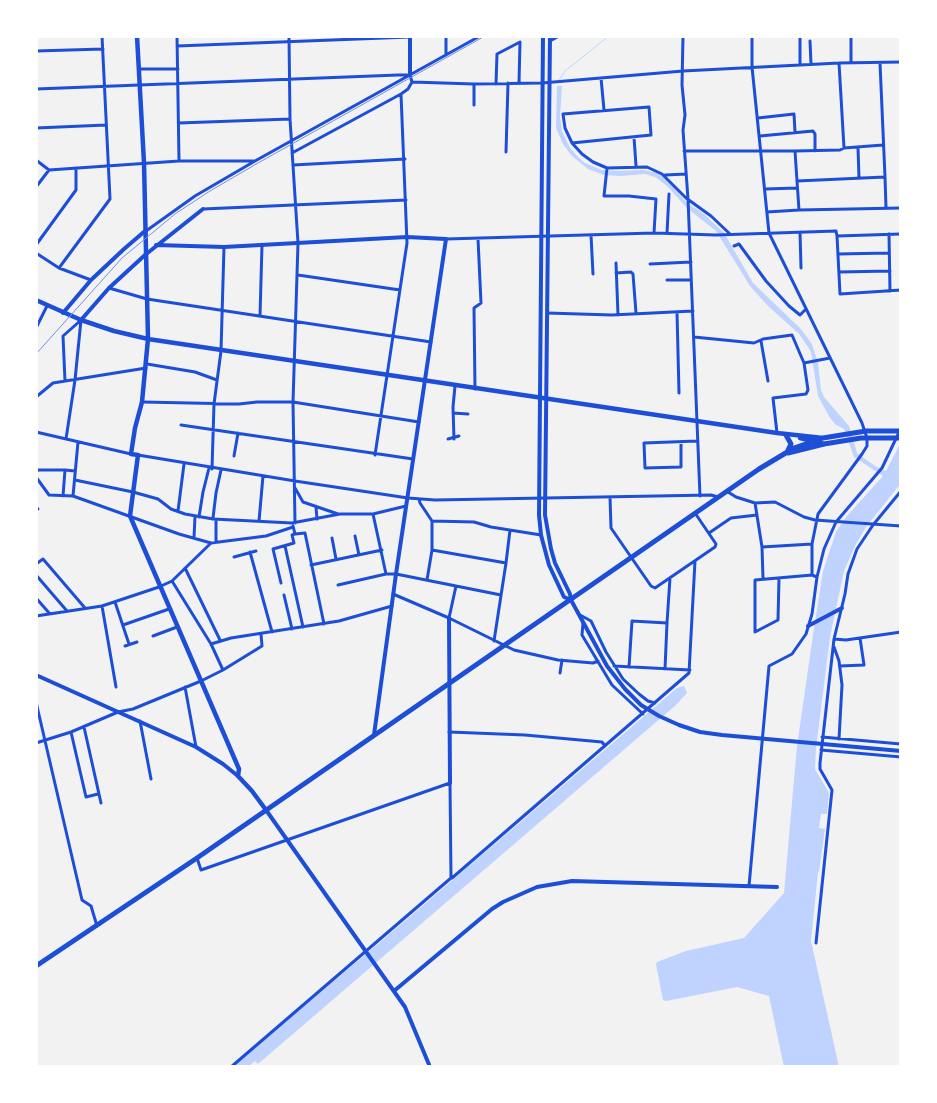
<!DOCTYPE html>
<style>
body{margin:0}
#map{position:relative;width:937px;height:1103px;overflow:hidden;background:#f2f2f2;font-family:"Asap Condensed",sans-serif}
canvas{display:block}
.frame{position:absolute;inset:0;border:38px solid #fff;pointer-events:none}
</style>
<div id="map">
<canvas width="937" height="1103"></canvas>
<div class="frame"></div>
</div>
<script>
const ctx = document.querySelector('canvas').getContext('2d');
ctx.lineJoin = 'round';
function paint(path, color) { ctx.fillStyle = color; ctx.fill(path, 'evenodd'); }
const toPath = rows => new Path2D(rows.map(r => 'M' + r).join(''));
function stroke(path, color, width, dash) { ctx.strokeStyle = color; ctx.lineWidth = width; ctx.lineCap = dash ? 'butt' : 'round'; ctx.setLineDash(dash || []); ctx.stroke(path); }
paint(toPath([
 [557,86,562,86,560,117,562,131,570,148,579,158,585,163,602,170,619,171,643,170,658,173,673,187,686,202,704,214,724,233,753,283,801,329,812,344,818,363,821,390,824,397,849,426,857,453,875,466,886,471,901,442,901,483,866,527,855,546,844,571,830,637,816,748,815,769,829,793,827,814,821,814,819,828,825,829,819,871,818,872,811,941,839,1067,784,1067,769,996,737,987,666,1001,663,1000,656,964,657,962,686,951,744,938,784,893,797,746,813,635,823,571,836,532,846,517,883,476,854,457,844,429,836,425,830,418,818,396,811,352,808,347,799,334,767,305,750,286,716,231,687,208,667,186,655,177,645,174,620,176,604,175,588,169,572,156,563,144,556,128],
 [684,686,687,693,676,705,258,1064,255,1061,248,1067,232,1067,372,949,677,688]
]), '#bfd3fe');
stroke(toPath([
 [559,80,565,71,609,36]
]), '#bfd3fe', 1);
stroke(toPath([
 [177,36,179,161],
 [289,36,290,119,298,243,293,402,295,523],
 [446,36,446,55],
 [597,36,604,36],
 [683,36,682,85,685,115,683,130,688,199,700,496],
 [752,36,752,67,769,233,862,423,867,438,867,446,862,454,818,514,812,544,812,575],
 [550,41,559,36],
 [810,41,811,64],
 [177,46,410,37],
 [36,51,103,49],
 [839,63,844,148],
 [851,63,851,36],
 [800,65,800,36],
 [139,69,178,69],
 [601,78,604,110],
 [412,82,474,84,542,83,683,71,839,63,901,62],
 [496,84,497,54,520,42,519,83],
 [36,89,398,75,410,75,412,82],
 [474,105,474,84],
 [758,118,794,114,795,132],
 [179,123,290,119],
 [36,128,106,125],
 [760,136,813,131,815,134,815,151],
 [634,137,636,166],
 [572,143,651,135,649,107,563,114,565,128,572,143,582,154,593,162,607,168,647,167,662,174,686,198,711,216,730,234],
 [858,148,859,178],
 [684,151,795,151,797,181],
 [795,151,840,150,844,148,883,145],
 [506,152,508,83],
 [292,153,401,94,408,89,412,82],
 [36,160,49,170,179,161,255,161],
 [293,165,405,159],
 [607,168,604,196,629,196,656,199,654,233],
 [665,175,686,174],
 [885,177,886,208],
 [36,187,49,170],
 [765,189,797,188],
 [203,209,406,200],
 [799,210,901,208],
 [767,212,799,210,797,181,885,177,880,63],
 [146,231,195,196,255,161,480,36],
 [800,232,801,268],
 [667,233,669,194],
 [889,234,890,291],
 [591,235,593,274],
 [837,236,840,294,901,290],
 [446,239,654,233,716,235,836,231,837,236,901,234],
 [36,245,76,190,76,168],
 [734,246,739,244,766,281,789,306,800,315,806,309],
 [36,253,59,268,91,280],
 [838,254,889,253],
 [616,263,618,315],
 [650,264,691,262],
 [59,268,110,199,102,36],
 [839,272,890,271],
 [616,273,631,272,633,274,636,313],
 [298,275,400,290],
 [667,280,691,280],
 [109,288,147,299,431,342],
 [677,312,679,393],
 [547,313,612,315,693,311],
 [260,316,262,245],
 [36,328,47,306],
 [694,337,754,343,763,339,792,335,804,363,808,390,806,394,773,398,777,433],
 [761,341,768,381],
 [804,363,830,358],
 [147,364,195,372,217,380],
 [65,381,63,336,80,321],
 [475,389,474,308,481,303,478,239],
 [36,397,53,383,146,368],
 [142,402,239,404,257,402,293,402,419,422],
 [453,413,468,414],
 [181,425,413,459],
 [36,432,131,454],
 [66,439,75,380,81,320],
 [448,439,459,436],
 [454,439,453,407,455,386],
 [681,442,681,467,645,468,644,443,697,441],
 [138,455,295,481,408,498,435,500,711,495,718,497],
 [375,455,407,243,401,94],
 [234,456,238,433],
 [212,469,214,404,221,351,224,247],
 [36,473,38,470,65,470],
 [36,477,49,495,73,496,179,534,211,543,266,536,293,527],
 [75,480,133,492,158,499,171,509,185,514,213,519,292,523,340,514,373,514,406,506],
 [295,488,303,502,338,514],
 [728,492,736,497,755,503,775,502,804,517,815,520,901,526],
 [63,496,65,470,75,471],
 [73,496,78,442],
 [610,497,611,528,651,586,655,588,715,547,716,544,695,513],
 [419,499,420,503,432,521,474,522,491,527,541,535],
 [755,503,762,547,763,578],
 [36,507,38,509],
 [316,507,317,519],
 [178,511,184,464],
 [373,514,386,574],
 [199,517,203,492,209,468],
 [213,518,216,493,221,470],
 [259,521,263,476],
 [709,533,731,518,757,515],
 [295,534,305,533,324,624],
 [355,536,359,555],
 [194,538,195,516],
 [332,538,336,559],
 [216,542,216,519],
 [285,546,303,627],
 [762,547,812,544],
 [432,550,432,521],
 [250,552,272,632],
 [234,557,256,551],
 [506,563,510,530],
 [36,564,43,559,85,608],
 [311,565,382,550],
 [185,568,220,640],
 [36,575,67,611],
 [817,577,824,549,836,522,882,468,901,428],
 [427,580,432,550,506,563,494,641],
 [172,581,211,644],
 [281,583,273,549,294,543,292,535,295,534,293,526],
 [338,585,386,574,396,574,501,595],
 [393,594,449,618,514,650,558,660,593,663,598,661],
 [284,595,292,629],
 [36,598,50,614],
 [115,602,129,644],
 [102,606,116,687],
 [580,615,591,621,606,652,623,679,639,694,648,701,655,703],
 [36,616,102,606,159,587,172,581,211,543],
 [449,618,456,586],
 [583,623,582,635,612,685,643,714],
 [667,623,670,578],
 [123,625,169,609],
 [153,636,177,627],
 [834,639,846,640,901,632],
 [125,646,137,642],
 [834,647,839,661,842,685,839,739],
 [614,666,690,670],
 [840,666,864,665,860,638],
 [629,667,632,621,667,623,665,669],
 [223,670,211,644,231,638,339,621,392,606],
 [560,673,562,660],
 [185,687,196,747],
 [36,702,82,900,91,906,97,926],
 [140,721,151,779],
 [84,727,101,803],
 [71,732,86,797,98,794],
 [449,732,525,735,602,742,605,746],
 [822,737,901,744],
 [36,743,71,732,118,712,133,709,201,681,223,670,262,646,261,634],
 [821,750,901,757],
 [197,858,201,870,450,783,451,878,231,1067],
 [452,878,689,673,695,561],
 [749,886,769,666,792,654,806,634,812,614,817,577,812,575,755,580,755,632,778,620,779,578],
 [816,943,832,790,820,769,820,763,834,639,845,594,848,574,857,549,873,525,901,491]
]), '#1d4ed8', 3);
stroke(toPath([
 [410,36,410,75],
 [543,36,539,515,541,535,549,565,564,597,571,600],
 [550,36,545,515,551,549,555,563,570,594,571,600,607,666,625,689,641,705,659,716,679,725,700,732,722,735,901,751],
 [156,245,224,247,407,237,446,239,396,574,374,735],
 [63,313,91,280,124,249,145,231],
 [81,320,109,288,145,255,203,209],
 [449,618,450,783],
 [808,626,842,608],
 [36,675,196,747,223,764,238,776],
 [266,810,405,1007,430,1067],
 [394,991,492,909,503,902,537,887,572,881,777,887]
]), '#1d4ed8', 4);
stroke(toPath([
 [137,36,144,163,148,339,142,402,135,428,131,454,138,455,130,516,239,769,238,776,252,791,266,810],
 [36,300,81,320,114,331,148,339,777,433,823,438],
 [800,438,824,444]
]), '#1d4ed8', 4.5);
stroke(toPath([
 [786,435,791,444,788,450],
 [788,453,824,444,861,438,901,438],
 [36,966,197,858,759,469,794,448,823,438,866,431,901,431]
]), '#1d4ed8', 5);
stroke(toPath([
 [36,354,122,258,175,214,210,191,258,163,485,36]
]), '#7290e2', 1);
</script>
